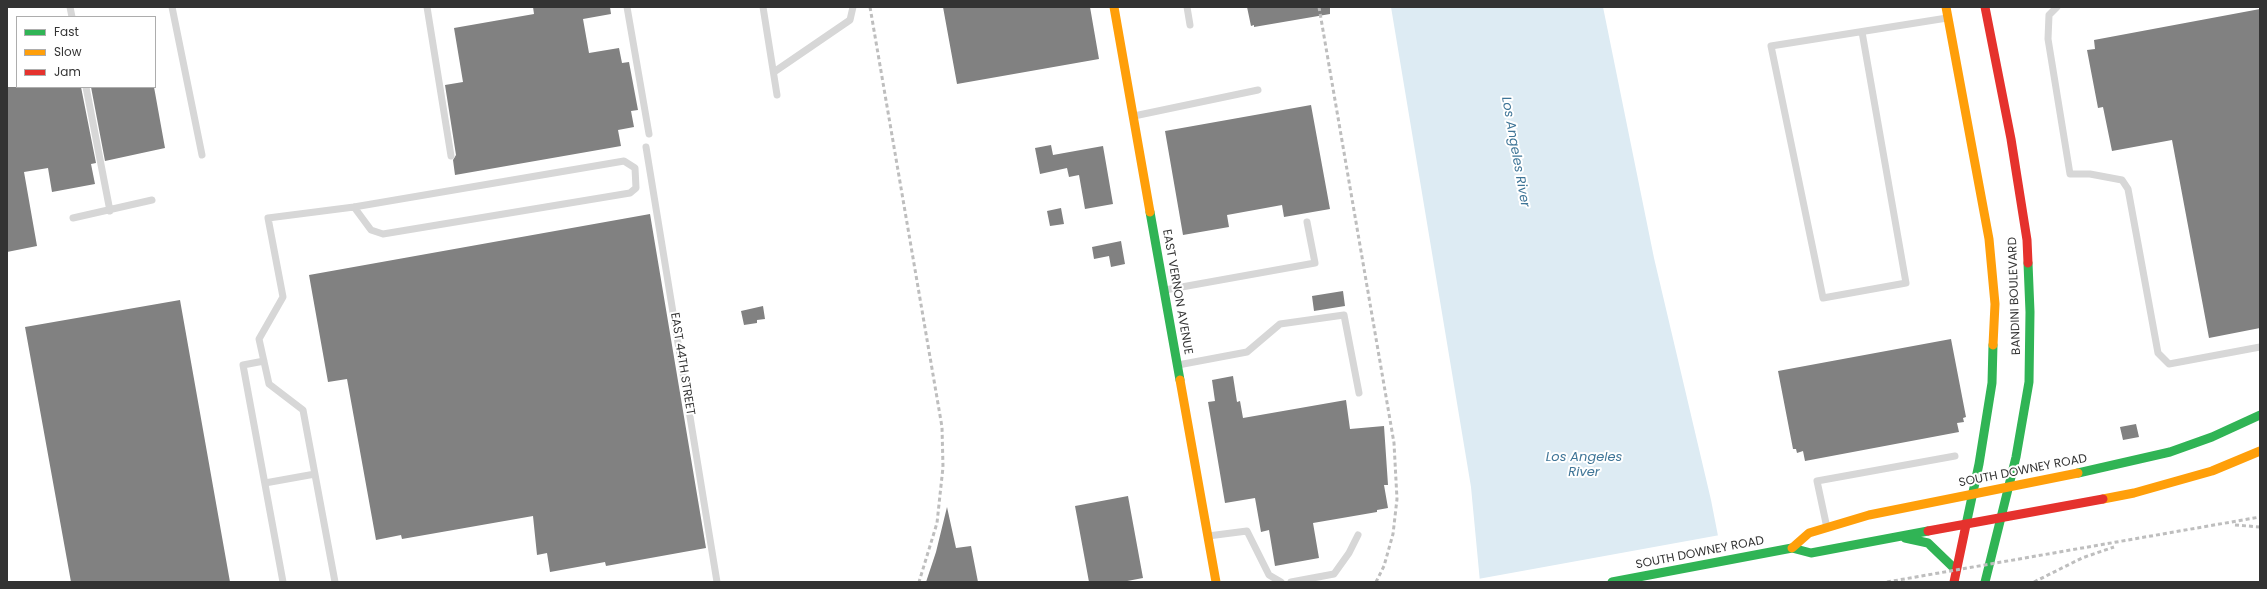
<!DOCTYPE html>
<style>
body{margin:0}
#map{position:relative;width:2267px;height:589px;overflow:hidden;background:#fff;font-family:Poppins,sans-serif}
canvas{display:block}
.frame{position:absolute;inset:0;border:8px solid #333;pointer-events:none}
.legend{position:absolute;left:16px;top:16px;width:140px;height:72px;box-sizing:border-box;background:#fff;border:1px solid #adadad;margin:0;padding:5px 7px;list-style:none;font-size:12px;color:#333}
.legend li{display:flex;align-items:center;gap:8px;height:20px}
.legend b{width:20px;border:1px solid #adadad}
</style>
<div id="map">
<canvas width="2267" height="589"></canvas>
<div class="frame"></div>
<ul class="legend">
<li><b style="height:5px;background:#30b455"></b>Fast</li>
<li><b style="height:5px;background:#ff9f0a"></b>Slow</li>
<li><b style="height:5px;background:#e5322d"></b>Jam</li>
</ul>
</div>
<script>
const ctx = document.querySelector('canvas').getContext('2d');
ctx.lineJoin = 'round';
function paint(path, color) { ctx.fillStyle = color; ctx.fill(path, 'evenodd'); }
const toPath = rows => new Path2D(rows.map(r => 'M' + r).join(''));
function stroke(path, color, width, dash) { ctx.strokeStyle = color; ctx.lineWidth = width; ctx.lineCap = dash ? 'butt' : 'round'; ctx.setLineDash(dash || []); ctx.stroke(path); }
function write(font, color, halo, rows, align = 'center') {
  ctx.font = font + ' Poppins,sans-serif'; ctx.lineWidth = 4; ctx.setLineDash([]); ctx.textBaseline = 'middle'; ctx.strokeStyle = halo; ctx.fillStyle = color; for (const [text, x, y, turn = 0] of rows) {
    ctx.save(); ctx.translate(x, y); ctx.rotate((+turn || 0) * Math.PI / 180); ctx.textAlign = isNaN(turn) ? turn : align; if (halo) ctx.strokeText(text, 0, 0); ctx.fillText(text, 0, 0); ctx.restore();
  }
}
paint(toPath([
 [1391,7,1603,7,1654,258,1711,500,1727,582,1480,582,1471,487]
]), '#ddebf3');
paint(toPath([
 [1720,535,1729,582,1478,582,1478,579]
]), '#fff');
paint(toPath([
 [533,7,610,7,611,14,583,19,589,53,619,48,622,63,629,62,638,110,631,111,634,127,618,130,621,146,455,175,453,160,456,155,445,85,463,82,454,28,534,14],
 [943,7,1090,7,1099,59,957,84],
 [1247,7,1330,7,1330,14,1254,27,1254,25,1251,26],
 [2260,9,2260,328,2209,338,2172,140,2112,151,2103,107,2098,108,2087,50,2095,49,2094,40],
 [7,87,81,87,96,163,91,164,95,184,52,192,48,168,24,172,37,246,7,252],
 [91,87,154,87,165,148,105,161],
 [1311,105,1330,209,1284,217,1282,205,1227,215,1229,227,1183,235,1165,131],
 [1051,145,1053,155,1103,146,1113,204,1085,209,1079,175,1069,177,1067,168,1040,174,1035,148],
 [1061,208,1064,224,1050,226,1047,211],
 [650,214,706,548,606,566,605,562,550,572,547,553,537,555,533,516,402,539,401,535,376,540,347,379,328,382,309,275],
 [1121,241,1125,264,1111,267,1109,256,1094,259,1092,247],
 [1343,291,1345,306,1314,311,1312,296],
 [180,300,230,582,71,582,25,327],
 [763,306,765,319,757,320,757,323,744,325,741,311],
 [1951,339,1966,417,1963,418,1964,422,1957,423,1959,432,1805,461,1803,451,1797,453,1796,449,1793,449,1778,371],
 [1233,376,1237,402,1240,401,1243,418,1346,400,1350,429,1384,426,1388,485,1384,485,1388,508,1377,510,1377,512,1313,523,1319,558,1275,566,1269,530,1261,532,1255,498,1225,503,1208,402,1215,401,1212,380],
 [2136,424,2139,437,2123,440,2120,427],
 [1128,496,1143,578,1122,582,1089,582,1075,506],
 [947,507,956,548,971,546,978,582,926,582,936,552]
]), '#818181');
stroke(toPath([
 [70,7,72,17],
 [172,7,202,155],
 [427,7,451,156],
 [627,7,649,134],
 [763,7,777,95],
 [1187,7,1190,25],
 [2057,7,2049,15,2048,39,2070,174,2090,174,2122,180,2128,189,2158,353,2169,364,2260,347],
 [1862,32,1906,283,1823,298,1771,46,1947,18],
 [774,72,850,20,853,7],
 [86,87,110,211],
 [1134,116,1258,90],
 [646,147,717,582],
 [73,218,152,200],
 [1165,290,1315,263,1307,222],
 [264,361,243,365,283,582],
 [1178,365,1247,352,1280,324,1344,315,1359,393],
 [265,483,315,474],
 [1827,528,1817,481,1955,456],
 [1208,536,1247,531,1269,575,1281,582],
 [335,582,303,410,269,384,259,339,283,297,268,218,354,207,624,161,635,168,636,188,630,193,383,234,371,230,354,207],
 [1291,582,1334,574,1349,553,1358,535]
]), '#d7d7d7', 7);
stroke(toPath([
 [1150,212,1180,380],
 [2078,473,2170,452,2212,437,2260,415],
 [1966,525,1979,464,1992,383,1993,345],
 [1905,538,1928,543,1956,570],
 [1612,582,1792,548,1811,553,1928,531],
 [1985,582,2016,457,2029,382,2030,312,2028,263]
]), '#30b455', 9);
stroke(toPath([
 [1114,7,1150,212],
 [1946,7,1989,239,1995,304,1993,345],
 [1180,380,1216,582],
 [2103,499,2134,493,2212,471,2260,451],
 [1792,548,1809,533,1869,515,2078,473]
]), '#ff9f0a', 9);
stroke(toPath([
 [1985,7,2011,139,2027,240,2028,263],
 [1928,531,2103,499],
 [1954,582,1966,525]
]), '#e5322d', 9);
stroke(toPath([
 [870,7,942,427,943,467,937,523,919,582],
 [1319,7,1394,443,1397,499,1393,534,1384,566,1376,582],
 [2235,525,2260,527],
 [1887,582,2260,517],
 [2034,582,2082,558,2114,547]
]), '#bebebe', 3, [4, 3]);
write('12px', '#333', '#fff', [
 ["EAST VERNON AVENUE",1177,292,80],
 ["BANDINI BOULEVARD",2015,296,-92],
 ["EAST 44TH STREET",682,364,81],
 ["SOUTH DOWNEY ROAD",2023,471,-11],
 ["SOUTH DOWNEY ROAD",1700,553,-11]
]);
write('italic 13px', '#3f7597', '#fff', [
 ["Los Angeles River",1515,152,80],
 ["Los Angeles",1584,458],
 ["River",1584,473]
]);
</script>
